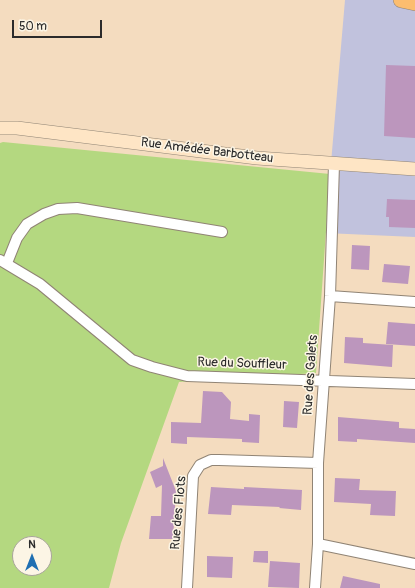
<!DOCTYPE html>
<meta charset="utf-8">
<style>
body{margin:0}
#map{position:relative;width:415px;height:588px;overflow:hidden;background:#f4dcbf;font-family:Pangolin,sans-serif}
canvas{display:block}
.north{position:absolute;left:12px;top:536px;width:40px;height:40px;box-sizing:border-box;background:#fcf5e5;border:1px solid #a8a49b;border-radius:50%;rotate:0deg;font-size:11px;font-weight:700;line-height:16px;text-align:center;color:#2b2b2b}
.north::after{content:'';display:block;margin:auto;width:14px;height:18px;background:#1f6fb2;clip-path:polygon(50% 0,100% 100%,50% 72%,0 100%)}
.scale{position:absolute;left:12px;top:20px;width:90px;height:18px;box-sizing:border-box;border:2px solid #2b2b2b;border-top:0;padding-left:5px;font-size:12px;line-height:14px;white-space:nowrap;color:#2b2b2b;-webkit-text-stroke:3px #fcf5e5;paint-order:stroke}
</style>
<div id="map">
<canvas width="415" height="588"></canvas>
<div class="north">N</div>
<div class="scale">50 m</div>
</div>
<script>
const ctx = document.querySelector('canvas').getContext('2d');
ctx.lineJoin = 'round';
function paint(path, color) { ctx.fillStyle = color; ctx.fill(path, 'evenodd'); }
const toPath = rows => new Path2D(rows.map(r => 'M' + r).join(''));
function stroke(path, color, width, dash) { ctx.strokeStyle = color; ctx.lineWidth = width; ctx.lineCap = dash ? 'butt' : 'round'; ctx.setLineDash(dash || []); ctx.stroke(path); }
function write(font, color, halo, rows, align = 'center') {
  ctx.font = font + ' Pangolin,sans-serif'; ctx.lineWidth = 3; ctx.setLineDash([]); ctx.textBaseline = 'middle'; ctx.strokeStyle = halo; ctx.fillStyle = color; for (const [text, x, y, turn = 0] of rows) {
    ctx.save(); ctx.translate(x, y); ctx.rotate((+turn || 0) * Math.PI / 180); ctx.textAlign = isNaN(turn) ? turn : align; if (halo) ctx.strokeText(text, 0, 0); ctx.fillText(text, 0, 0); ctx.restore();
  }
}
paint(toPath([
 [345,0,415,0,415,237,325,233]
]), '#c1c2dd');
paint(toPath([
 [3,142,330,174,316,373,179,382,121,543,109,588,0,588,0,143],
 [20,544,44,544,44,568,20,568]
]), '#b4d880');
paint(toPath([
 [386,65,415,66,415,138,384,136],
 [387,199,415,200,415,228,389,227,389,217,386,217],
 [352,245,370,246,369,270,351,269],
 [384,264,410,266,408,284,382,282],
 [388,322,415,324,415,346,386,344],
 [345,337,363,338,363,343,393,345,392,367,344,363],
 [203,391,222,392,231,402,230,419,249,421,249,414,260,415,259,443,242,442,242,439,187,437,187,444,171,443,171,422,201,423],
 [284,401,299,402,297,428,283,427],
 [338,417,399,422,399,428,415,429,415,443,357,439,357,442,338,441],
 [163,458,176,491,173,539,149,539,151,516,161,516,162,485,156,488,150,472,163,466],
 [335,478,360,479,359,490,396,491,395,516,370,515,371,504,334,502],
 [211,487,244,489,244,487,302,490,301,510,279,508,280,507,232,505,231,515,208,514],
 [254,551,268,551,268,563,253,562],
 [207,556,233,557,232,578,207,577],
 [270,561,300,563,299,588,268,587],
 [343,576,380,584,380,588,340,588]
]), '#bc96bd');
const street = toPath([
 [0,260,40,284,132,360,152,367,187,376,415,384],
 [7,263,17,238,27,224,44,214,58,209,77,208,222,232],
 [330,296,415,302],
 [318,544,415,564],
 [187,588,193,476,200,465,211,460,219,460,318,463],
 [315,588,318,544,318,463,330,296,334,164]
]);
const secondary = toPath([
 [0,128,17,128,257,158,415,169]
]);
const primary = toPath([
 [401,0,415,3]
]);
stroke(street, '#908475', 12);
stroke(secondary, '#908475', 14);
stroke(primary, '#908475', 16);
stroke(street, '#fff', 10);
stroke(secondary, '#fee5c5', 13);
stroke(primary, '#fcbd6f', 15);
write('13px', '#2b2b2b', '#fcf5e5', [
 ["Rue Amédée Barbotteau",207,151,7],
 ["Rue du Souffleur",242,364,2],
 ["Rue des Galets",311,375,-86],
 ["Rue des Flots",179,513,-85]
]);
</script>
